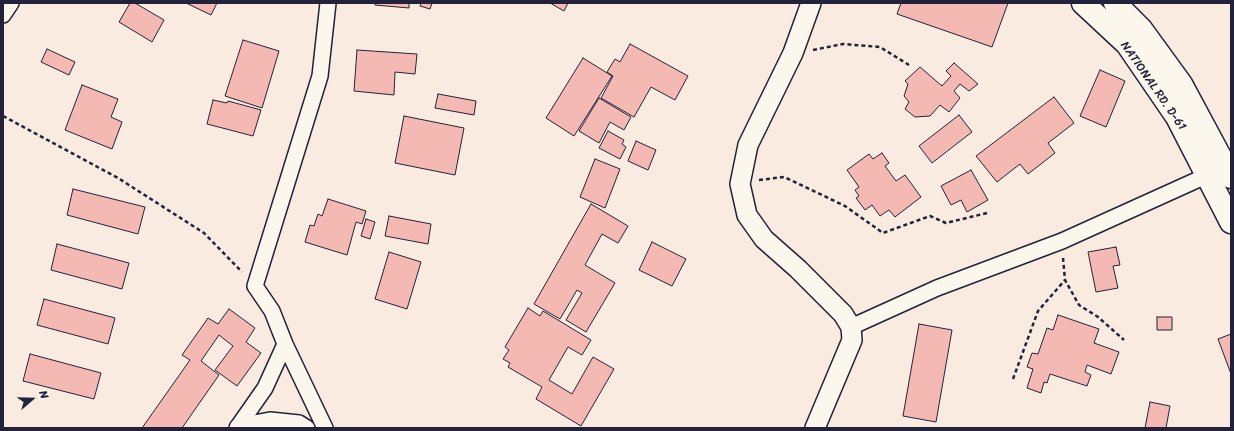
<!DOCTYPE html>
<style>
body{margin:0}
#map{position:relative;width:1234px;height:431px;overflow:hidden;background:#faebe1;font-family:Sriracha,sans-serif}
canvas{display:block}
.frame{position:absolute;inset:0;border:4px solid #22223b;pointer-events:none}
.north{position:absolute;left:12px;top:379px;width:40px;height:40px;-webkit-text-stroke:3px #fbf7ec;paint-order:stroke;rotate:70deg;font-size:11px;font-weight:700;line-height:16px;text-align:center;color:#22223b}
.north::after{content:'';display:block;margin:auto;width:14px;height:18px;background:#22223b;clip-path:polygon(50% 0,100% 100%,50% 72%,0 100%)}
</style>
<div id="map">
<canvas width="1234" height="431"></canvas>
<div class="frame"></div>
<div class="north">N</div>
</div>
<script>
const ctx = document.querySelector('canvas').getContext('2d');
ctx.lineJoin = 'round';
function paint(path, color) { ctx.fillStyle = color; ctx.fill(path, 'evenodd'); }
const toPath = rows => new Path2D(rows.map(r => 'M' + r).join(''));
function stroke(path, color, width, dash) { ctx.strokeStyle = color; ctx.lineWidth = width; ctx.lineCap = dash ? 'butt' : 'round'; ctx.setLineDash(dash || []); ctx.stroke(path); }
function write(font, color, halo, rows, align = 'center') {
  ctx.font = font + ' Sriracha,sans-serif'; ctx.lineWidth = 4; ctx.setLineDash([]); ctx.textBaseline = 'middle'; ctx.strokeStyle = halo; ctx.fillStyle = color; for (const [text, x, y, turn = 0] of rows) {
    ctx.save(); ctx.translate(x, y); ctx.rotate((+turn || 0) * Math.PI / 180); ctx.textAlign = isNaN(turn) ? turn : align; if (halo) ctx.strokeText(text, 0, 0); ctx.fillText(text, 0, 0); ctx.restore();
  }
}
const building = toPath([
 [130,3,135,3,164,20,152,42,119,22,130,3],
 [186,3,217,3,211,15,186,3],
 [375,3,409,3,409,8,375,5,375,3],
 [421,3,432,3,430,9,420,6,421,3],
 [550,3,568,3,564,11,550,3],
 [901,3,1008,3,992,47,897,14,901,3],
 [243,40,279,51,262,108,225,96,243,40],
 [630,44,688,76,675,100,651,87,634,117,601,98,613,76,607,72,615,59,620,62,630,44],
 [47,49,75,62,69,75,41,62,47,49],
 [357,50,417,54,415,74,395,72,394,95,354,91,357,50],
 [583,58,612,76,574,136,546,118,583,58],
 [954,63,978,84,969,91,960,84,954,91,960,98,949,112,940,105,930,116,915,117,905,109,909,102,904,96,908,84,905,81,920,67,942,86,951,76,946,71,954,63],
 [1100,70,1125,81,1106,127,1080,116,1100,70],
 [82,85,118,99,111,117,122,122,112,149,65,130,82,85],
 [438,94,476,101,474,115,435,108,438,94],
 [1054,97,1074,123,1048,143,1055,153,1028,174,1020,164,997,182,976,156,1054,97],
 [599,98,631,117,624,130,610,122,599,143,579,131,599,98],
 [213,100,227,103,228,101,261,110,253,136,207,124,213,100],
 [959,115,972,132,932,163,919,146,959,115],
 [404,116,464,128,455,175,395,163,404,116],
 [608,131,624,140,622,144,626,147,620,159,599,148,608,131],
 [636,141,656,150,648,170,628,161,636,141],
 [882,153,889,163,885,166,896,181,905,175,921,197,895,217,889,210,880,216,872,205,865,210,856,198,859,196,855,190,859,187,847,170,869,154,873,159,882,153],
 [595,159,620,169,605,208,580,197,595,159],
 [971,170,988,200,967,212,961,200,951,205,941,186,971,170],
 [73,189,145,207,138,234,67,215,73,189],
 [328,199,366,211,362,224,356,222,347,255,305,242,310,225,314,226,318,214,322,216,328,199],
 [591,204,628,226,618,243,602,234,585,265,615,283,586,332,566,320,582,293,577,290,560,319,534,304,591,204],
 [389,216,431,224,428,244,385,236,389,216],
 [366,219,375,222,370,239,361,236,366,219],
 [652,242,686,259,672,286,639,270,652,242],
 [57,244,129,263,122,289,51,270,57,244],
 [1116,247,1120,265,1113,266,1118,288,1096,292,1088,252,1116,247],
 [389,252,421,262,407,309,375,299,389,252],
 [44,299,115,318,108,344,37,325,44,299],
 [528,308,540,316,543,311,591,340,582,355,568,347,549,380,572,394,593,357,614,369,581,426,536,399,542,387,508,367,510,363,503,359,509,350,505,347,528,308],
 [229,309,255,328,246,342,261,353,237,386,215,370,233,346,219,335,201,361,219,375,182,428,142,428,190,360,182,355,208,318,218,324,229,309],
 [1058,315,1099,329,1094,343,1119,352,1111,374,1087,365,1085,372,1091,375,1087,386,1050,374,1047,383,1044,382,1041,393,1027,388,1033,369,1027,367,1032,353,1038,354,1047,328,1053,330,1058,315],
 [1157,317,1172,317,1172,330,1157,330,1157,317],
 [919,324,952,330,936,422,903,416,919,324],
 [1231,334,1231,374,1218,339,1231,334],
 [30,354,101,373,94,399,23,381,30,354],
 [1150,402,1170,406,1166,428,1145,428,1150,402]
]);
paint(building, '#f5b9b3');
stroke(building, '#22223b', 1);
const minor = toPath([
 [3,15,11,3],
 [851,327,937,288,1062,241,1208,175,1213,170],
 [238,426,270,420,299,423,307,428],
 [237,428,265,388,285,344],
 [325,428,285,344,272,311,255,286,320,76,328,3]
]);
const tertiary = toPath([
 [811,3,793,53,748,145,740,184,747,215,764,239,798,269,843,314,851,327,852,340,815,428]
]);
const trunk = toPath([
 [1083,3,1127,44,1177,117,1231,222],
 [1115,3,1141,29,1181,84,1231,177]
]);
stroke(minor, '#22223b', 18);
stroke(tertiary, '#22223b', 22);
stroke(trunk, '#22223b', 25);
stroke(toPath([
 [813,50,843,44,880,47,909,65],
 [3,116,118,178,204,233,242,272],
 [759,180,784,177,845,206,883,233,930,216,946,223,987,213],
 [1063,258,1065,280,1079,305,1098,317,1124,340],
 [1013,379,1038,311,1065,280]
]), '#22223b', 2.5, [4, 3]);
stroke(minor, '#fbf7ec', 15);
stroke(tertiary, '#fbf7ec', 19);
stroke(trunk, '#fbf7ec', 22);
write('12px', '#22223b', '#fbf7ec', [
 ["NATIONAL RD. D-61",1153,86,55]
]);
</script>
